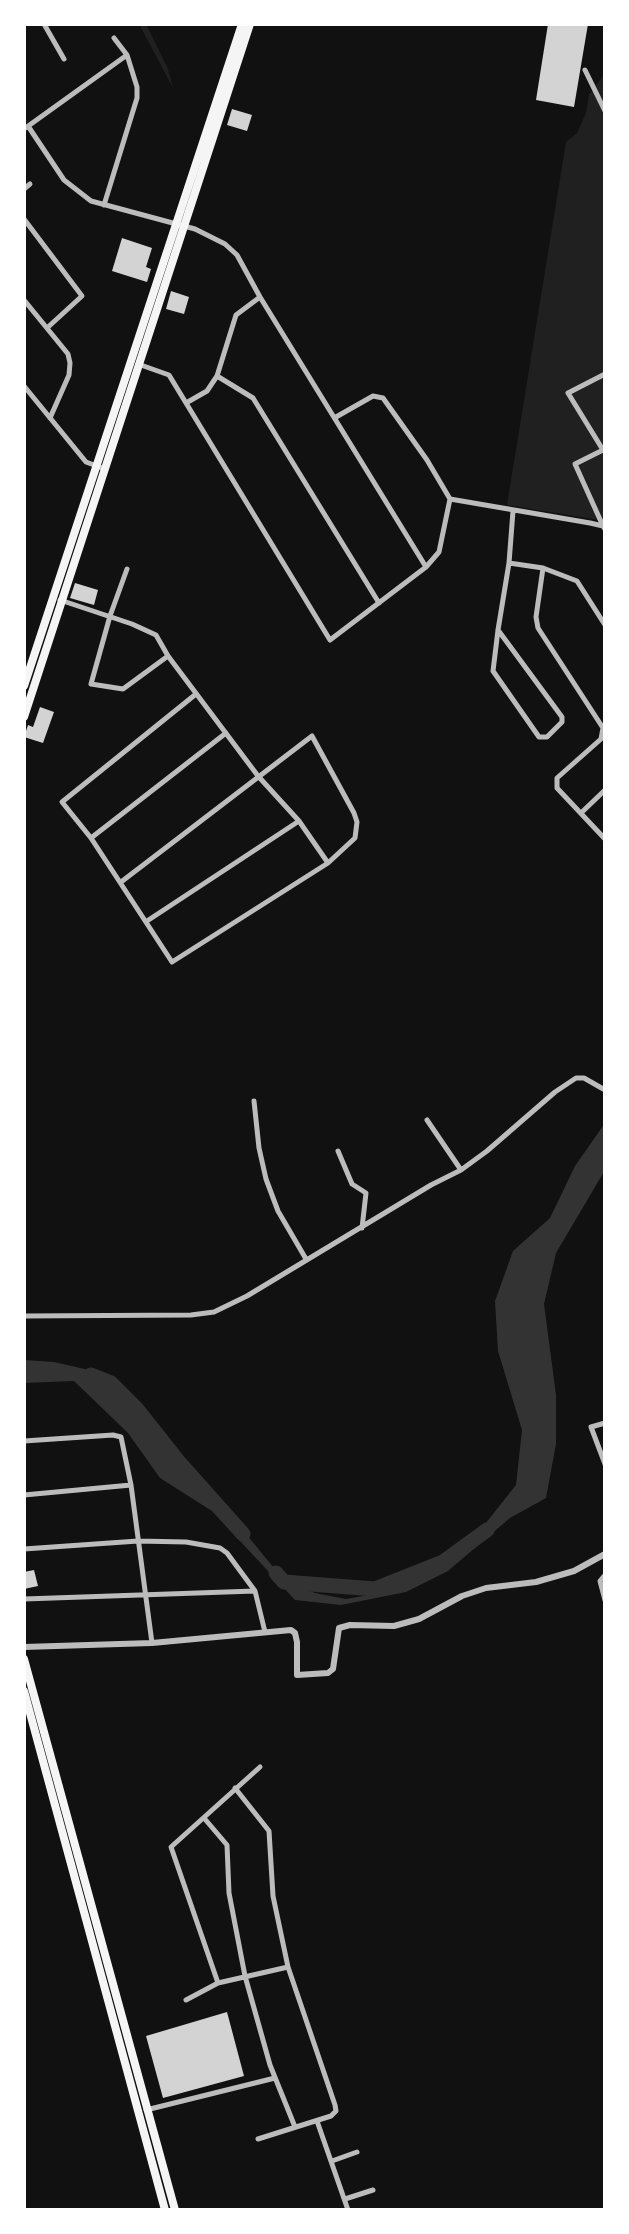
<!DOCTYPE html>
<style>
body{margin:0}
#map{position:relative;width:629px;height:2234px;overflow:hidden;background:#111;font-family:"DejaVu Sans",sans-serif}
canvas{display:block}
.frame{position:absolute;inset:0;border:26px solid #fff;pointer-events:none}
</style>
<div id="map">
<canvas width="629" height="2234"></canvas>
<div class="frame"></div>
</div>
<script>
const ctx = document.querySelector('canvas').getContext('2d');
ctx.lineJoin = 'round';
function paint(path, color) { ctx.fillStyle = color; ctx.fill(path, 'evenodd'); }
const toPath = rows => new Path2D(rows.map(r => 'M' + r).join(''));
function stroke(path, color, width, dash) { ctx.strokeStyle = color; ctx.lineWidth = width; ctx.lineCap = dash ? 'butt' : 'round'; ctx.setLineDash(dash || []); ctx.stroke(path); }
paint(toPath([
 [139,24,146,24,168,69,173,88],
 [605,73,605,521,507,505,566,142,577,133,586,113,589,95]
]), '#202020');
paint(toPath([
 [605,1123,605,1170,556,1253,544,1304,556,1395,556,1444,546,1498,510,1518,448,1571,406,1592,341,1605,295,1600,212,1511,160,1478,128,1433,74,1381,24,1383,24,1360,54,1362,102,1373,166,1449,193,1487,242,1529,283,1579,315,1593,346,1599,385,1592,470,1543,516,1485,522,1430,498,1351,495,1301,513,1251,550,1218,575,1166]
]), '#333');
stroke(toPath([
 [91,1375,111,1383,136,1408,178,1461,243,1534],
 [276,1573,284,1582,375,1589,443,1562,487,1530]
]), '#333', 15);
paint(toPath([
 [548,24,588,24,574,107,536,100],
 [232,109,252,115,247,131,227,125],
 [122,238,152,248,146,267,151,269,147,282,112,271],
 [171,291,189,297,184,314,166,309],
 [75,583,98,590,94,605,70,598],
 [40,707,54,712,43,743,24,737,28,725,33,727],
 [34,1570,38,1586,24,1589,24,1572],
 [227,2012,244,2076,163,2098,146,2036]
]), '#d3d3d3');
stroke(toPath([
 [44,24,64,59],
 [585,70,605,111],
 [28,126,64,180,91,201,195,229,225,244,237,255,260,297,426,567],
 [24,129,127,55],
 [24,189,30,184],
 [104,205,137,98,137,87,127,55,114,38],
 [24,219,82,296,47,328],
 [24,300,68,354,70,363,69,375,50,418],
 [138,364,169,375,330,640,426,567,439,552,450,499,427,460,383,398,373,396,336,417],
 [217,376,253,398,379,603],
 [24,386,86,462,105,469],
 [186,403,207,391,217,376,236,315,260,297],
 [450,499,590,523,603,526,605,529],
 [603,526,575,464,603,450,568,393,605,374],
 [509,563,543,568],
 [127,569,110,616,91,684,123,689,168,656],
 [60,600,132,624,156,635,168,656,258,776,299,821,328,863],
 [605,625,577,581,543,568,536,617,538,628,603,728,601,739,557,778,557,788,605,839],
 [498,630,562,717,562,722,547,737,539,737,493,671,498,630,509,563,513,511],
 [581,813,605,790],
 [91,838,226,733],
 [121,882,312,736,354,813,357,822,355,838,328,863,172,962,91,838,62,802,196,694],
 [147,921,299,821],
 [254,1101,259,1148,266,1179,278,1211,306,1259],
 [427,1120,461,1170],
 [338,1151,352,1184,366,1193,362,1228],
 [24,1316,191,1315,214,1312,247,1296,431,1185,461,1170,487,1151,555,1092,576,1078,584,1078,605,1090],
 [605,1423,591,1427,605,1464],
 [24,1441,113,1435,121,1437,131,1485,152,1643],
 [24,1495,131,1485],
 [24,1549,138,1541,186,1542,220,1548,227,1553,255,1591,265,1632],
 [605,1575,600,1581,605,1600],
 [24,1599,255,1591],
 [235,1788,269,1831,273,1896,288,1967,335,2105,336,2111,331,2116,258,2139],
 [204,1818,227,1845,229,1893,245,1976,270,2065,295,2127],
 [218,1983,171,1847,260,1767],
 [186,2000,218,1983,288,1967],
 [146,2110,275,2078],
 [317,2121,348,2210],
 [332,2161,357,2152],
 [345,2199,373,2190]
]), '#bcbcbc', 5);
stroke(toPath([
 [24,1647,152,1643,291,1630,295,1633,297,1642,297,1675,328,1673,333,1669,339,1628,350,1625,394,1626,419,1619,462,1596,486,1588,536,1582,574,1571,605,1554]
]), '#bcbcbc', 6);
stroke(toPath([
 [24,686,242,24],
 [24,717,250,24],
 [24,1659,175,2210],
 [24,1691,165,2210]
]), '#f5f5f5', 8);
</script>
